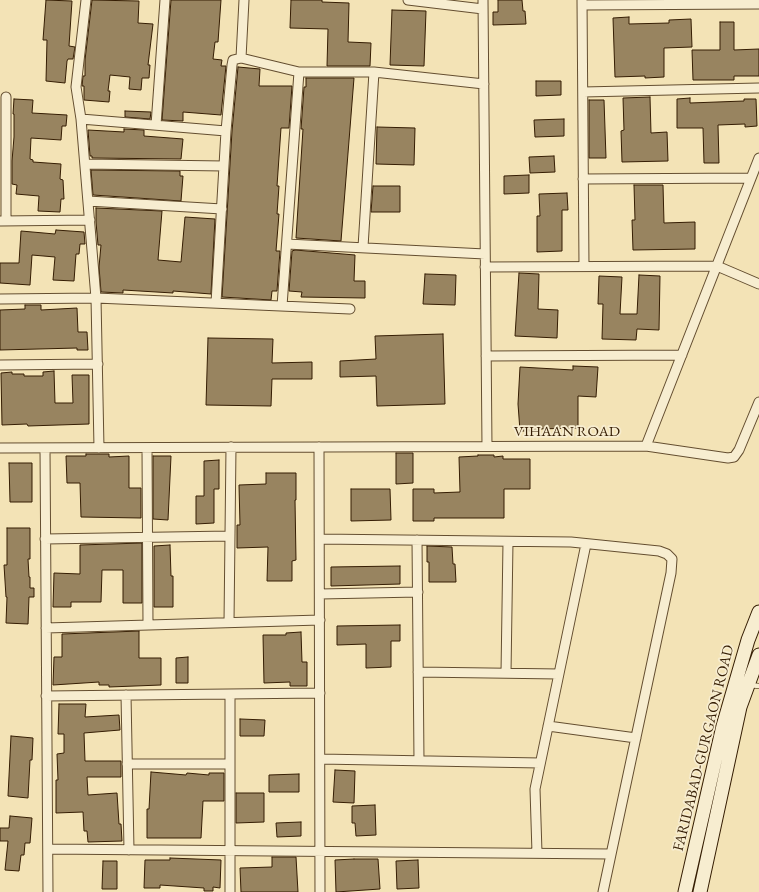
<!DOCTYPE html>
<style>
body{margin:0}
canvas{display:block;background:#f3e3b6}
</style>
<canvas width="759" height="892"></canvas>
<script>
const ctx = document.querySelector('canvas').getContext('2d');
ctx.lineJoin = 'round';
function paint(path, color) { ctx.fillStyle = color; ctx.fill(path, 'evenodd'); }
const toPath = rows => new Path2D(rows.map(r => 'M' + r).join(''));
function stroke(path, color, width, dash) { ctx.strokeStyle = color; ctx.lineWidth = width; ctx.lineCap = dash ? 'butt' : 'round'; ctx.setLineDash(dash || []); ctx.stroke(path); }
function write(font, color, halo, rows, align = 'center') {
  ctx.font = font + ' "EB Garamond",serif'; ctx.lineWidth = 3.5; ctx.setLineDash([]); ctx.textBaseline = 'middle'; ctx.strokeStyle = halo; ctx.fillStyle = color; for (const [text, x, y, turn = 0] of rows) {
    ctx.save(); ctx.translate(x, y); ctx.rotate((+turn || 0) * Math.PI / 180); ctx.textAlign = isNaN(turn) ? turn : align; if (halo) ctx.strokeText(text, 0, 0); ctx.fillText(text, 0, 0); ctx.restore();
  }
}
const building = toPath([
 [46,0,72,1,69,46,75,47,73,59,68,59,67,61,65,83,46,81,47,40,43,40,46,0],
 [92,0,139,1,138,23,153,24,148,65,150,65,149,78,142,78,141,90,129,89,130,77,110,75,108,91,110,91,109,102,84,100,84,86,82,86,83,76,85,76,85,60,92,0],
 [171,0,221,0,218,42,215,42,213,59,222,60,221,66,226,66,221,115,183,112,183,121,162,120,171,0],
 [291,0,322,0,322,2,349,3,348,42,371,43,370,66,327,66,328,29,290,28,291,0],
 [498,0,522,0,523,11,525,11,526,24,493,25,493,12,498,12,498,0],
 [392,10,426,11,424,66,390,65,392,10],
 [629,17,629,24,669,23,669,20,691,19,692,47,664,48,664,77,645,78,645,76,615,77,613,18,629,17],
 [720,22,734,22,734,50,759,49,759,76,734,76,734,80,693,80,692,50,720,50,720,22],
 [238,67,260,69,259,86,292,86,289,128,281,128,277,186,279,186,277,214,279,214,276,251,280,251,277,291,272,291,271,300,222,297,232,131,238,67],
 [306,78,354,78,341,241,296,238,303,129,301,129,304,87,306,87,306,78],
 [536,81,561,81,561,95,536,96,536,81],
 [650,97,651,133,667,132,668,161,622,162,621,131,624,130,623,98,650,97],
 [690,98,690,103,744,101,744,99,756,99,757,126,745,127,745,124,718,125,719,163,704,163,703,128,677,128,677,99,690,98],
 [14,99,33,100,32,113,67,115,66,126,62,126,61,140,31,138,30,159,33,160,33,162,61,164,60,179,63,180,64,199,61,199,60,212,38,211,39,196,16,194,17,185,12,184,12,161,14,137,14,114,13,114,14,99],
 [589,100,604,100,606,158,589,158,589,100],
 [125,111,151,112,150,119,125,117,125,111],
 [564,119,564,136,535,137,534,120,564,119],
 [377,127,415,128,414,165,376,164,377,127],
 [124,129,144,130,144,136,183,139,181,159,92,158,92,156,90,156,88,130,124,132,124,129],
 [554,156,555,172,530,173,529,157,554,156],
 [91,170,180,171,180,176,183,176,181,201,93,195,91,170],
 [529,175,529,193,504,194,504,176,529,175],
 [634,185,663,185,664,223,695,222,695,249,633,250,632,220,635,220,634,185],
 [373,186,400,186,400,212,371,212,373,186],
 [567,193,568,210,562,210,562,251,537,252,537,216,540,216,539,194,567,193],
 [96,208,162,211,158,260,181,262,185,217,215,219,211,294,173,291,173,293,123,290,123,293,101,292,99,267,101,245,98,245,96,222,96,208],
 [56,230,84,232,85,244,80,244,79,254,76,254,74,281,53,280,55,257,32,255,30,285,0,283,0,263,19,263,21,231,55,234,56,230],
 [295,250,355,255,354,281,365,281,365,298,301,297,302,292,289,291,292,251,295,250],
 [519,273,539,274,538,309,558,310,557,338,515,336,519,273],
 [425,274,456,275,455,305,423,304,425,274],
 [639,275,660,276,659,330,637,329,636,340,602,339,603,304,598,304,599,276,622,277,620,314,637,314,639,275],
 [25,305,41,305,41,310,77,308,78,332,87,332,88,350,77,350,77,348,0,350,0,310,25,309,25,305],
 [443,334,445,404,377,406,376,376,340,377,340,361,376,359,375,336,443,334],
 [208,338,273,339,272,363,312,362,312,379,272,379,271,406,206,405,208,338],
 [573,366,598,367,596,397,578,396,578,428,537,429,537,431,520,431,518,404,520,367,573,370,573,366],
 [54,371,55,403,73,403,72,375,89,375,89,424,28,426,27,424,2,425,1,373,12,372,12,374,24,374,24,376,43,376,43,372,54,371],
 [396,453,413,453,413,483,396,484,396,453],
 [86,454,109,454,109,457,129,456,129,488,141,488,141,518,81,517,80,483,67,483,66,456,86,456,86,454],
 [478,455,494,455,494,457,503,456,503,459,530,459,530,489,504,489,504,518,434,518,434,521,413,521,413,489,434,489,434,493,460,492,459,457,478,456,478,455],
 [153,456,171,456,168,520,153,519,153,456],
 [219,460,219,489,214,489,214,523,196,524,196,496,204,496,204,461,219,460],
 [9,463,32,463,32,502,10,502,9,463],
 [266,473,296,473,296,500,295,500,296,560,292,561,292,581,267,581,268,547,237,548,237,525,240,525,239,485,266,484,266,473],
 [351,489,390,489,391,520,351,521,351,489],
 [7,528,30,528,30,559,28,559,29,577,30,577,30,588,34,588,34,597,29,597,28,624,6,623,7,597,6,597,4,565,7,565,7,528],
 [142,543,142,603,123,603,123,570,102,570,101,602,71,602,71,607,53,607,54,573,80,574,80,545,142,543],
 [170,545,171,576,173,576,173,607,154,607,154,546,170,545],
 [427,546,452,547,453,564,455,564,456,582,429,582,429,562,427,562,427,546],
 [400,566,400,584,331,586,331,567,400,566],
 [400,625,400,641,391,641,391,667,366,668,366,644,337,645,337,626,400,625],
 [139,631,139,658,161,658,161,685,109,687,109,685,99,685,99,682,53,685,54,657,62,657,62,634,139,631],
 [301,632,302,662,307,662,307,686,290,686,290,682,264,683,263,635,286,635,286,633,301,632],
 [188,657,188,683,176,683,176,658,188,657],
 [59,704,86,704,85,717,119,715,120,730,84,733,85,761,121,761,121,777,87,777,88,795,117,793,119,824,121,824,122,841,88,842,87,831,84,831,83,812,56,813,56,780,58,780,57,754,64,753,64,734,58,734,59,704],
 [240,719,265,720,264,736,240,736,240,719],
 [11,736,33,738,32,760,30,760,28,798,8,796,11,736],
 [335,770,355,771,354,803,333,802,335,770],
 [151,772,186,775,187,773,209,775,209,773,224,773,224,801,203,801,201,838,147,838,147,809,149,809,151,772],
 [299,774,299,792,269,792,269,775,299,774],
 [236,793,264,793,264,822,236,823,236,793],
 [375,805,376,835,356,836,355,823,352,823,352,806,375,805],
 [10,816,32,818,30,843,25,843,24,855,21,855,19,871,5,870,8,841,0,841,0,828,9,828,10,816],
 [301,822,301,836,277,837,276,823,301,822],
 [272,857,296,857,298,892,241,892,240,868,272,867,272,857],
 [170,858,221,860,220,888,213,887,213,891,204,891,204,888,160,885,160,888,144,888,145,860,170,860,170,858],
 [354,859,378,859,380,889,336,892,335,860,354,859],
 [418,860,419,888,397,889,396,861,418,860],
 [103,861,117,861,117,889,102,889,103,861]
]);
paint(building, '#988460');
stroke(building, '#351d03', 1);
const service = toPath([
 [749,685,759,686]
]);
const minor = toPath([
 [86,0,76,87,81,119,96,298,99,448],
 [408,0,483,9],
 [483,0,487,446],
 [582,0,584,266],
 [582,5,759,4],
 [241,58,244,0],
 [583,92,759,88],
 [81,119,226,131],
 [156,125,165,0],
 [85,164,224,166],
 [583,179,751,178],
 [88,201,222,209],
 [1,221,90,220],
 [6,221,6,97],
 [287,244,485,254],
 [363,247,374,72],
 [485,267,717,266,759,284],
 [0,299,96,298,350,309],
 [216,303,226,131,232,65,233,60,241,58,299,72,374,72,484,84],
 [282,306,299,72],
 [486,356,682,355],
 [0,365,98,364],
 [646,446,759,158],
 [319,447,320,892],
 [0,448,646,446,728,458,734,457,739,450,759,402],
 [45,448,48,892],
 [147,448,148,625],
 [45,539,230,536],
 [320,539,571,542,659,551,667,554,672,559,671,573,603,892],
 [417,540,419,761],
 [320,594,418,592],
 [229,622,231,447],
 [46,628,320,620],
 [418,672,559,674],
 [506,673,508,542],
 [230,694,230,892],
 [126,695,129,850],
 [46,696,320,693],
 [548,726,636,738],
 [320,759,540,763],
 [127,764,230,764],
 [48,849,611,854],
 [537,853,535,789,586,544]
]);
const secondary = toPath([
 [685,892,723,726,748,640,759,612],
 [700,892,740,707,759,655]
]);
stroke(service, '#644e30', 6);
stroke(minor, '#644e30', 11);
stroke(secondary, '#351d03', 15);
stroke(service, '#f7edd0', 4.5);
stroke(minor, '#f7edd0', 9);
stroke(secondary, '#f7edd0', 13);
write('15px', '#351d03', '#f7edd0', [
 ["VIHAAN ROAD",567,432],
 ["FARIDABAD-GURGAON ROAD",704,748,-76]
]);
</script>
